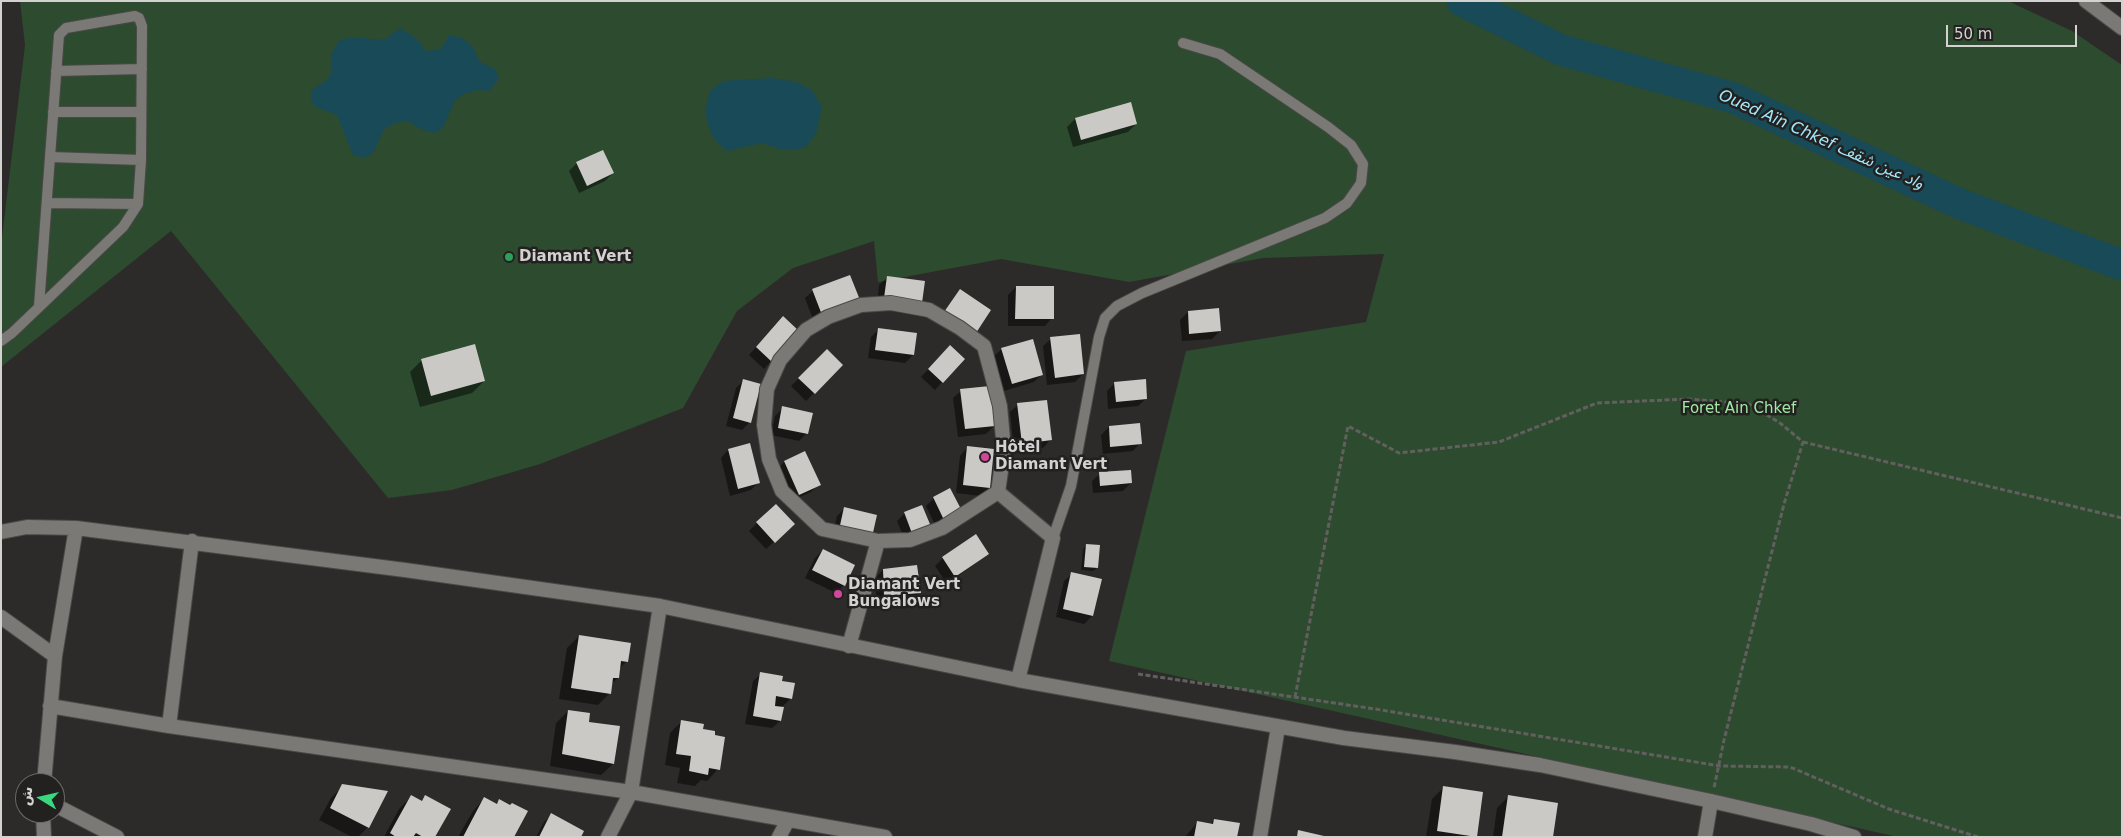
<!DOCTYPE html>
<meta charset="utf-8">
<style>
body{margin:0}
#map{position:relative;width:2123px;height:838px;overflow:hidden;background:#2d2b29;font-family:"DejaVu Sans","Noto Sans Arabic",sans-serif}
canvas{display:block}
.frame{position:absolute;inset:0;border:2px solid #d3d2d1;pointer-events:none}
.north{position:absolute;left:15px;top:773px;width:50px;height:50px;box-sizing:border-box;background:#23211f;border:1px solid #696866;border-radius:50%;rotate:279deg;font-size:14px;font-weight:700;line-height:20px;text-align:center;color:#d3d2d1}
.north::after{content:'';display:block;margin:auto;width:18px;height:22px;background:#3ad77f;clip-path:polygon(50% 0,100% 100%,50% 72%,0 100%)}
.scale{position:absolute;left:1946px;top:25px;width:131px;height:22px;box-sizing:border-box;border:2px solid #d3d2d1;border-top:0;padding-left:6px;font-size:15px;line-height:18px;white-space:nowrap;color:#d3d2d1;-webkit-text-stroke:4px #23211f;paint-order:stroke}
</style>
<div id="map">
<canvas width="2123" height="838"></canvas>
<div class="frame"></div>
<div class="north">ش</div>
<div class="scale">50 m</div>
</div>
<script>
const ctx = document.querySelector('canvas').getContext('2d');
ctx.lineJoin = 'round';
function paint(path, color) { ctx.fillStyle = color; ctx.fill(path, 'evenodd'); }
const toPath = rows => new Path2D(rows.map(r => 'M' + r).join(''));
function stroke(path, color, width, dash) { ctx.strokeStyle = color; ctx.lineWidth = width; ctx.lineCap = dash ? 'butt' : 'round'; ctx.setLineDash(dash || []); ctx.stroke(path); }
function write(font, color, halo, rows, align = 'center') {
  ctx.font = font + ' "DejaVu Sans","Noto Sans Arabic",sans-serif'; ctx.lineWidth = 5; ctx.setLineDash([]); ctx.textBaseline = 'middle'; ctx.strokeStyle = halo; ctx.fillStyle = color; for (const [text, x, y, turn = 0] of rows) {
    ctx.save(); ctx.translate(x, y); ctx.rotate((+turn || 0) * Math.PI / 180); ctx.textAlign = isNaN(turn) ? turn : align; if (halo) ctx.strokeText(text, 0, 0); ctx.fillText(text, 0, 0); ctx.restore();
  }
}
paint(toPath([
 [20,1,2008,1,2072,31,2122,65,2122,837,1898,837,1109,661,1186,351,1366,322,1384,254,1263,258,1129,282,1001,259,878,282,874,241,793,268,737,311,683,408,540,464,452,490,388,498,171,231,1,367,1,246,25,45]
]), '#2d4b2f');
paint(toPath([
 [400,28,417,39,426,51,441,49,449,35,462,38,472,46,480,62,495,69,499,79,489,91,477,90,464,94,455,100,443,128,435,133,423,130,407,121,395,123,384,129,373,153,365,158,353,155,337,115,316,107,311,101,311,90,326,81,331,73,331,54,339,41,351,37,384,40],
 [772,78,796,82,812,90,822,107,816,134,805,148,783,150,762,143,727,151,714,139,709,127,705,112,710,91,723,81]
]), '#194a57');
paint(toPath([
 [1130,104,1136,124,1128,132,1073,147,1067,127,1075,119],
 [577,163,613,173,605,181,579,193,569,171],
 [849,276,814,322,805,298,813,291],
 [887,278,913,311,877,306,879,285],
 [1016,287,1052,318,1045,326,1008,326,1008,295],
 [960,291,967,340,938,320],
 [1188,312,1220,331,1212,339,1182,341,1180,320],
 [775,326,771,361,764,369,749,355],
 [879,329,915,334,913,355,905,363,868,358,871,337],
 [1051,339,1083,374,1075,382,1047,385,1043,346],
 [1002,349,1042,374,1034,382,1004,391,994,356],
 [827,351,842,365,806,401,791,386],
 [942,355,942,382,935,390,921,377],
 [422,360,484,381,472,393,420,407,410,372],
 [743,381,750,422,742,430,726,426,736,388],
 [1115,383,1146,399,1138,406,1108,409,1107,391],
 [961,391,994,426,986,434,958,437,953,398],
 [1018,405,1050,440,1043,448,1014,451,1010,412],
 [783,408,807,433,799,441,771,435,775,416],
 [1109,427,1140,443,1133,451,1103,454,1101,435],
 [967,448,989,488,981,496,956,493,960,456],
 [728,450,759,482,751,490,730,496,721,458],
 [805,452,819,484,811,492,791,501,777,470,784,462],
 [1100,474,1131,483,1123,491,1093,493,1092,481],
 [950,490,952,519,936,527,926,506,934,498],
 [845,508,863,544,832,537,837,516],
 [905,513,930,529,906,543,897,521],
 [757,523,785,532,766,549,749,531],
 [1087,545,1097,568,1093,571,1081,570,1083,549],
 [823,550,844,585,836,593,805,578,815,558],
 [988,554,947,584,935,566,943,558],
 [883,570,920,592,912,600,877,603,875,578],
 [1072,574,1092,616,1084,624,1056,617,1064,581],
 [579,636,627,661,619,669,618,678,611,684,610,693,598,705,559,699,567,648],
 [761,674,781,682,791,698,781,708,780,721,772,728,745,724,753,681],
 [568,711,587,723,613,764,601,775,550,766,556,723],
 [682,721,713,736,718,769,707,781,701,780,695,786,677,783,680,768,665,765,670,733],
 [343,786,368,827,358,837,352,837,319,820,331,798],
 [1444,787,1475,836,1475,837,1426,837,1432,799],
 [1509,796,1551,837,1493,837,1497,808],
 [411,797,421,802,426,797,434,837,384,837,399,809],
 [484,799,495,805,499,801,512,837,458,837,473,811],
 [552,815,580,837,536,837,544,822],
 [1214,820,1236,837,1185,837,1197,823,1210,825]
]), '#0007');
stroke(toPath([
 [1462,1,1561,50,1734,98,1958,203,2122,265]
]), '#194a57', 31);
paint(toPath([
 [1131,102,1137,124,1081,140,1075,118],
 [603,150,614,173,587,186,576,162],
 [850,275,860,300,822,315,812,289],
 [887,276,925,281,922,303,884,298],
 [1016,286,1054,286,1054,319,1015,319],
 [960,289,991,310,976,333,944,312],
 [1219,308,1221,331,1189,334,1188,311],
 [783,316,799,331,772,362,756,347],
 [878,328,917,333,914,355,875,350],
 [1080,334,1084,374,1055,378,1050,337],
 [1033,339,1043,375,1012,384,1001,348],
 [475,344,485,381,431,396,421,359],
 [950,345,965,359,943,383,928,369],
 [827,349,843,365,815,394,798,378],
 [743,379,761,384,751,423,733,418],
 [1146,379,1147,399,1116,402,1114,382],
 [990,386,995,426,965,429,960,389],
 [1047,400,1052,440,1022,444,1017,403],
 [782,406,813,413,808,434,778,428],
 [1140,423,1142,444,1110,447,1109,426],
 [750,443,760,483,738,489,728,449],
 [967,446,994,449,990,488,963,485],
 [805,451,821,485,799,495,784,461],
 [1131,470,1132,483,1100,486,1099,472],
 [950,488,962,511,944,520,933,497],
 [776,504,795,524,775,543,756,522],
 [922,505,932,529,913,536,904,512],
 [844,507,877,515,872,537,839,530],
 [976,534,989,554,955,577,942,557],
 [1086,544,1100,545,1098,568,1084,567],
 [823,549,855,565,845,586,812,570],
 [917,565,921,593,884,596,883,569],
 [1071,572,1102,579,1093,616,1063,609],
 [579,635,631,643,628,662,621,661,619,678,613,678,611,694,571,688],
 [760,672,783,676,782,681,795,683,792,699,776,696,775,706,784,707,781,721,753,716],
 [568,710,590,713,589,722,620,726,614,764,562,754],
 [681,720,704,724,703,729,715,731,715,735,725,737,720,770,709,768,708,775,689,771,691,756,676,754],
 [342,784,388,791,369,828,330,808],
 [1443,786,1483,792,1477,837,1437,831],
 [411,795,422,801,425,795,451,809,435,837,423,837,416,833,413,837,396,837,390,833],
 [1508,795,1558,803,1553,837,1502,837],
 [484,797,497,804,499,799,510,805,512,803,528,811,514,837,463,837],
 [551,813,584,831,581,837,539,837],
 [1214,819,1240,823,1237,837,1194,837,1197,821,1213,824],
 [1298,830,1324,836,1324,837,1297,837]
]), '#cbc9c6');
const service = toPath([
 [56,71,142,69],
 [53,112,141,112],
 [50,157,141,160],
 [47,203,138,204],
 [1,341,12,333,123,227,138,204,141,160,142,26,139,18,135,16,66,28,59,35,39,306],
 [1053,538,1071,486,1099,337,1105,318,1117,306,1142,293,1325,218,1347,203,1361,183,1363,164,1351,145,1328,127,1220,54,1183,43]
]);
const minor = toPath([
 [998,492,942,528,910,540,878,541,822,529,782,491,769,459,764,425,767,389,780,360,806,330,828,317,861,305,891,303,929,310,960,328,984,346,1000,406,1004,450,998,492,1053,538,1018,680],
 [1,532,27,527,76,528,405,570,660,606,1018,680,1344,738,1455,752,1540,765,1711,801,1811,824,1854,837],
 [1,617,55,656],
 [849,646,878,541],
 [50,706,169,726,631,792,885,837],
 [169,726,192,541],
 [44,783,55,656,76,528],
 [55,805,117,837],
 [43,813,44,837],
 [608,837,631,792,660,606],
 [779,837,788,820],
 [1260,837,1278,727],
 [1705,837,1711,801]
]);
const tertiary = toPath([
 [2086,1,2122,28]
]);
stroke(service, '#4a4947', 12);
stroke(minor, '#4a4947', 16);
stroke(tertiary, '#4a4947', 16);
stroke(toPath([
 [1803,442,2122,518],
 [1138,674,1375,709,1720,766,1790,767,1889,809,1978,837],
 [1295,697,1348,426,1399,453,1499,442,1597,403,1689,399,1749,404,1780,423,1803,442,1784,504,1724,740,1714,788]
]), '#62605f', 3, [5, 2.5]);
stroke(service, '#7b7976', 10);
stroke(minor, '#7b7976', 14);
stroke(tertiary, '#7b7976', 14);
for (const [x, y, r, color] of [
 [509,257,5,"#2e9e5b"],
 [985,457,5,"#d1479c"],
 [838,594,5,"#d1479c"]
]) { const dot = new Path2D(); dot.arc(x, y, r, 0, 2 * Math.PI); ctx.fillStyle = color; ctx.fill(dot); stroke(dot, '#23211f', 2); }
write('bold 15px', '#d3d2d1', '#23211f', [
 ["Diamant Vert",519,257],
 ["Hôtel",995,448],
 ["Diamant Vert",995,465],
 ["Diamant Vert",848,585],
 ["Bungalows",848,602]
], 'left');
write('15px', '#9eeaa3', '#23211f', [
 ["Foret Ain Chkef",1739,409]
]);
write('italic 16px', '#a3e7fc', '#23211f', [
 ["Oued Aïn Chkef واد عين شقف",1821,140,24]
]);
</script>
